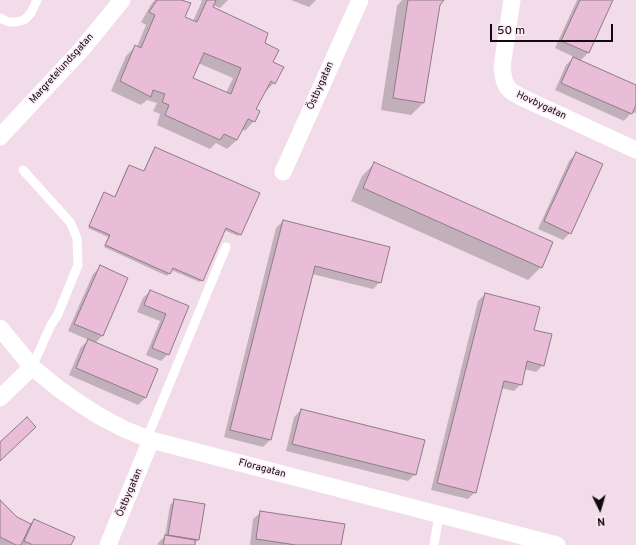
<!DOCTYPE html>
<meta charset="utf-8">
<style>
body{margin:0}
#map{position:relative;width:636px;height:545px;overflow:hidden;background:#f2dce9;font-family:Overpass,sans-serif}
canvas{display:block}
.north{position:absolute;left:580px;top:489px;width:40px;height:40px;-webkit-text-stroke:3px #fcebf5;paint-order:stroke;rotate:175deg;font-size:11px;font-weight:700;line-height:16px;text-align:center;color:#110a0e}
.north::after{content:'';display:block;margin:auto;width:14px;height:18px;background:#110a0e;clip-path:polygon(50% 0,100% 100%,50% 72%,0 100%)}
.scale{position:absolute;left:490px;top:24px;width:123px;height:18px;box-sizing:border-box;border:2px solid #110a0e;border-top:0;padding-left:5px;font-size:12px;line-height:14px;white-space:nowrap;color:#110a0e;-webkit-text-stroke:3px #fcebf5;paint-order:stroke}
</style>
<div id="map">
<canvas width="636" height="545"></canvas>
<div class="north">N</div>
<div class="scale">50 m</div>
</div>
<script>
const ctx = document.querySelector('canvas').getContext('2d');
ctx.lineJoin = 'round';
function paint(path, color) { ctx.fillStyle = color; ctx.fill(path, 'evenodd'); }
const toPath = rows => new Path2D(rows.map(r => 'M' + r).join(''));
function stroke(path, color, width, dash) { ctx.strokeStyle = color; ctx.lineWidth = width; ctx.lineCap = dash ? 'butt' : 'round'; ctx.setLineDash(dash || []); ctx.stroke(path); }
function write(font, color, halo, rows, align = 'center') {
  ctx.font = font + ' Overpass,sans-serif'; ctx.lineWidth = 3; ctx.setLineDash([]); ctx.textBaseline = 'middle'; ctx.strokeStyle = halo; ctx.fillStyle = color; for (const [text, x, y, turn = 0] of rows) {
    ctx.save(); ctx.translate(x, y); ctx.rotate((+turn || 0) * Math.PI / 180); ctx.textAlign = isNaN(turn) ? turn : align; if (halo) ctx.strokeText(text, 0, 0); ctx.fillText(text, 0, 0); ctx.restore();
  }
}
paint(toPath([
 [155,0,178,0,184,17,193,21,202,1,200,0,228,0,220,8,213,5,212,8,264,43,271,62,274,83,265,92,264,92,255,110,254,121,245,131,242,129,237,140,227,149,216,143,210,149,157,125,160,114,153,111,157,103,147,100,141,105,111,91,126,56,135,47,137,47,146,25,141,22,152,3],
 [198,63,233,78,226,93,192,78],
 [291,0,316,0,309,7],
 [402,0,443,0,439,5,423,103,411,115,381,110,397,6],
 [577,0,612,0,588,53,580,61,636,86,636,113,632,112,624,121,555,90,566,65,574,57,555,48],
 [155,148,240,234,238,236,224,230,202,280,200,282,171,270,167,276,104,247,108,237,88,228,102,196,104,193,114,198,127,168,129,166,143,172,153,150],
 [576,154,570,233,563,240,538,229,569,161],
 [375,163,541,267,528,280,351,201,362,176],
 [283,221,380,282,373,289,312,274,270,440,263,447,224,437,276,228],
 [100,267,127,279,102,336,95,343,157,370,145,398,138,405,69,375,81,347,89,340,68,331,93,274],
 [150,291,188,306,168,354,161,361,146,355,160,321,137,312,143,298],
 [485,294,533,331,543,365,536,372,524,369,521,384,514,391,501,388,475,492,468,499,431,490,478,301],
 [301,410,415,474,408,481,286,451,294,417],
 [175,500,204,505,198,540,194,545,158,545,158,543,165,536,170,505],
 [0,501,17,518,30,524,34,520,70,545,0,545],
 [261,512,340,545,250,545,253,519]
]), '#0003');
const building = toPath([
 [157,0,181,0,191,3,185,17,197,22,207,0,216,0,213,7,268,33,265,43,279,50,273,62,284,67,275,84,271,81,256,109,260,111,255,122,248,119,237,140,224,134,220,140,165,115,169,105,162,102,165,94,153,90,151,97,120,81,135,45,141,48,155,15,149,12,157,0],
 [204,53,241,68,231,94,193,78,204,53],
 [408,0,444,0,440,5,424,103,393,98,408,0],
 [580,0,613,0,589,53,561,41,580,0],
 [573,57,636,85,636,105,632,114,561,83,573,57],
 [155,147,260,193,241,235,226,228,203,281,173,268,170,274,105,245,110,235,89,226,104,192,115,197,129,165,144,171,155,147],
 [576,152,603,164,571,234,544,221,576,152],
 [374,162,553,242,542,268,363,188,374,162],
 [283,220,390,247,381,283,315,266,271,440,230,430,283,220],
 [100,265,128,278,103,336,74,324,100,265],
 [150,290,189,306,169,355,152,348,166,314,144,305,150,290],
 [485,293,540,307,534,330,552,334,544,366,527,361,522,385,504,381,476,493,437,483,485,293],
 [88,339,158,369,146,398,76,368,88,339],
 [301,409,425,440,416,475,292,444,301,409],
 [27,417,36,427,0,461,0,442,27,417],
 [174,499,205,504,199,540,168,535,174,499],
 [0,500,17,517,31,524,21,545,16,545,0,537,0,500],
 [260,511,345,524,341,545,296,545,256,539,260,511],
 [34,519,75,537,71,545,33,545,24,541,34,519],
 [165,535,195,540,195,545,163,545,165,535]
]);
paint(building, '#e9bdd7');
stroke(building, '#8e7b86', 1);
stroke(toPath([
 [0,18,9,22,16,22,24,20,31,13,37,0],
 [23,170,70,222,77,238,78,265,58,314,51,325,32,367],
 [147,438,226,247],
 [434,545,439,515]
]), '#fff', 9);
stroke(toPath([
 [512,0,502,67,504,80,507,87,512,92,521,97,636,150],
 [0,137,82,49,122,0],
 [283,172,360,0],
 [0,328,32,367,59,389,82,405,101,417,124,429,151,440,557,545],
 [0,398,32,367],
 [108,545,151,440]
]), '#fff', 17);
write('10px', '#110a0e', '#fcebf5', [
 ["Margretelundsgatan",62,69,-48],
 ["Östbygatan",321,86,-66],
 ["Hovbygatan",541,106,25],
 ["Floragatan",262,469,15],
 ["Östbygatan",130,493,-67]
]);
</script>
